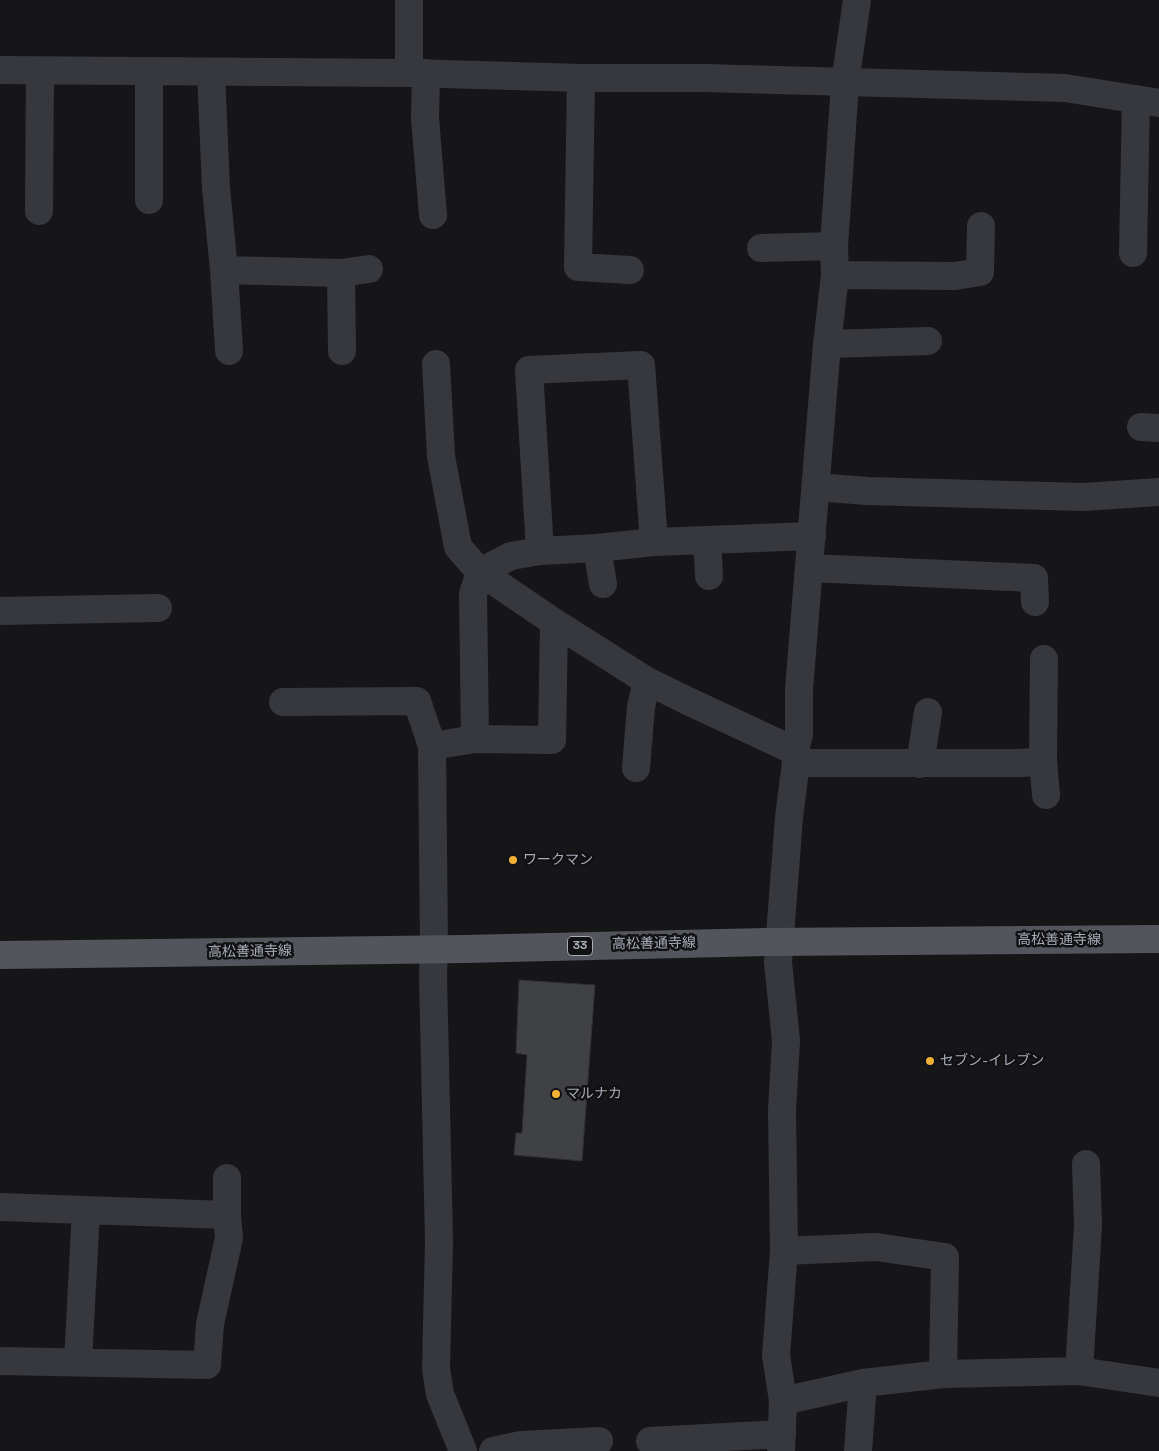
<!DOCTYPE html>
<meta charset="utf-8">
<style>
body{margin:0}
canvas{display:block;background:#161618}
</style>
<canvas width="1159" height="1451"></canvas>
<script>
const ctx = document.querySelector('canvas').getContext('2d');
ctx.lineJoin = 'round';
function paint(path, color) { ctx.fillStyle = color; ctx.fill(path, 'evenodd'); }
const toPath = rows => new Path2D(rows.map(r => 'M' + r).join(''));
function stroke(path, color, width, dash) { ctx.strokeStyle = color; ctx.lineWidth = width; ctx.lineCap = dash ? 'butt' : 'round'; ctx.setLineDash(dash || []); ctx.stroke(path); }
function write(font, color, halo, rows, align = 'center') {
  ctx.font = font + ' "Space Grotesk","Noto Sans JP",sans-serif'; ctx.lineWidth = 5; ctx.setLineDash([]); ctx.textBaseline = 'middle'; ctx.strokeStyle = halo; ctx.fillStyle = color; for (const [text, x, y, turn = 0] of rows) {
    ctx.save(); ctx.translate(x, y); ctx.rotate((+turn || 0) * Math.PI / 180); ctx.textAlign = isNaN(turn) ? turn : align; if (halo) ctx.strokeText(text, 0, 0); ctx.fillText(text, 0, 0); ctx.restore();
  }
}
const building = toPath([
 [519,980,595,985,582,1161,514,1155,516,1133,522,1133,527,1055,516,1053,519,980]
]);
paint(building, '#404145');
stroke(building, '#303034', 1);
stroke(toPath([
 [0,70,409,73,581,78,705,78,1065,88,1159,103],
 [149,72,149,200],
 [211,72,216,188,224,270,229,351],
 [409,73,409,0],
 [426,73,425,118,433,215],
 [581,78,578,267,630,270],
 [39,211,40,71],
 [761,248,834,246],
 [1133,253,1136,99],
 [224,270,341,273,369,269],
 [341,273,342,351],
 [835,275,955,276,980,272,981,226],
 [827,344,928,341],
 [436,364,441,456,458,547,480,572,473,594,475,739],
 [1141,427,1159,428],
 [816,487,867,491,1084,497,1159,492],
 [707,540,709,576],
 [597,548,603,584],
 [540,551,529,370,641,365,654,542],
 [810,568,1034,578,1035,602],
 [0,611,158,608],
 [283,702,417,701,432,746,434,950,433,975,439,1241,436,1369,440,1394,463,1451],
 [432,746,475,739,552,740,554,622],
 [795,751,690,702,647,681,554,622,480,572,511,556,540,551,597,548,654,542,812,536],
 [1043,761,1046,795],
 [796,763,1022,763,1043,761,1044,659],
 [920,764,928,712],
 [636,768,641,707,647,681],
 [0,1207,227,1215,229,1238,210,1324,207,1365,0,1361],
 [227,1215,227,1178],
 [784,1251,876,1247,945,1257,943,1374],
 [78,1362,86,1210],
 [1079,1371,1088,1225,1086,1164],
 [783,1401,863,1383,943,1374,1079,1371,1159,1383],
 [650,1441,782,1434],
 [493,1451,521,1445,599,1441],
 [781,1451,783,1401,776,1355,784,1251,782,1110,786,1041,778,962,789,817,796,763,795,751,799,734,799,689,827,344,835,275,834,246,845,83,857,0],
 [858,1451,863,1383]
]), '#37383d', 28);
stroke(toPath([
 [0,955,464,949,766,942,1159,939]
]), '#53555c', 28);
for (const [x, y, r, color] of [
 [513,860,5,"#f2b134"],
 [930,1061,5,"#f2b134"],
 [556,1094,5,"#f2b134"]
]) { const dot = new Path2D(); dot.arc(x, y, r, 0, 2 * Math.PI); ctx.fillStyle = color; ctx.fill(dot); stroke(dot, '#111113', 2); }
for (const [x, y, w] of [
 [580,946,25]
]) { const box = new Path2D(); box.roundRect(x - w / 2, y - 9.5, w, 19, 4); ctx.fillStyle = '#111113'; ctx.fill(box); stroke(box, '#a8adb8', 1); }
write('bold 12px', '#a8adb8', null, [
 ["33",580,946]
]);
write('14px', '#a8adb8', '#111113', [
 ["ワークマン",523,860],
 ["セブン-イレブン",940,1061],
 ["マルナカ",566,1094]
], 'left');
write('14px', '#a8adb8', '#111113', [
 ["高松善通寺線",1059,940],
 ["高松善通寺線",654,944,-1],
 ["高松善通寺線",250,952,-1]
]);
</script>
